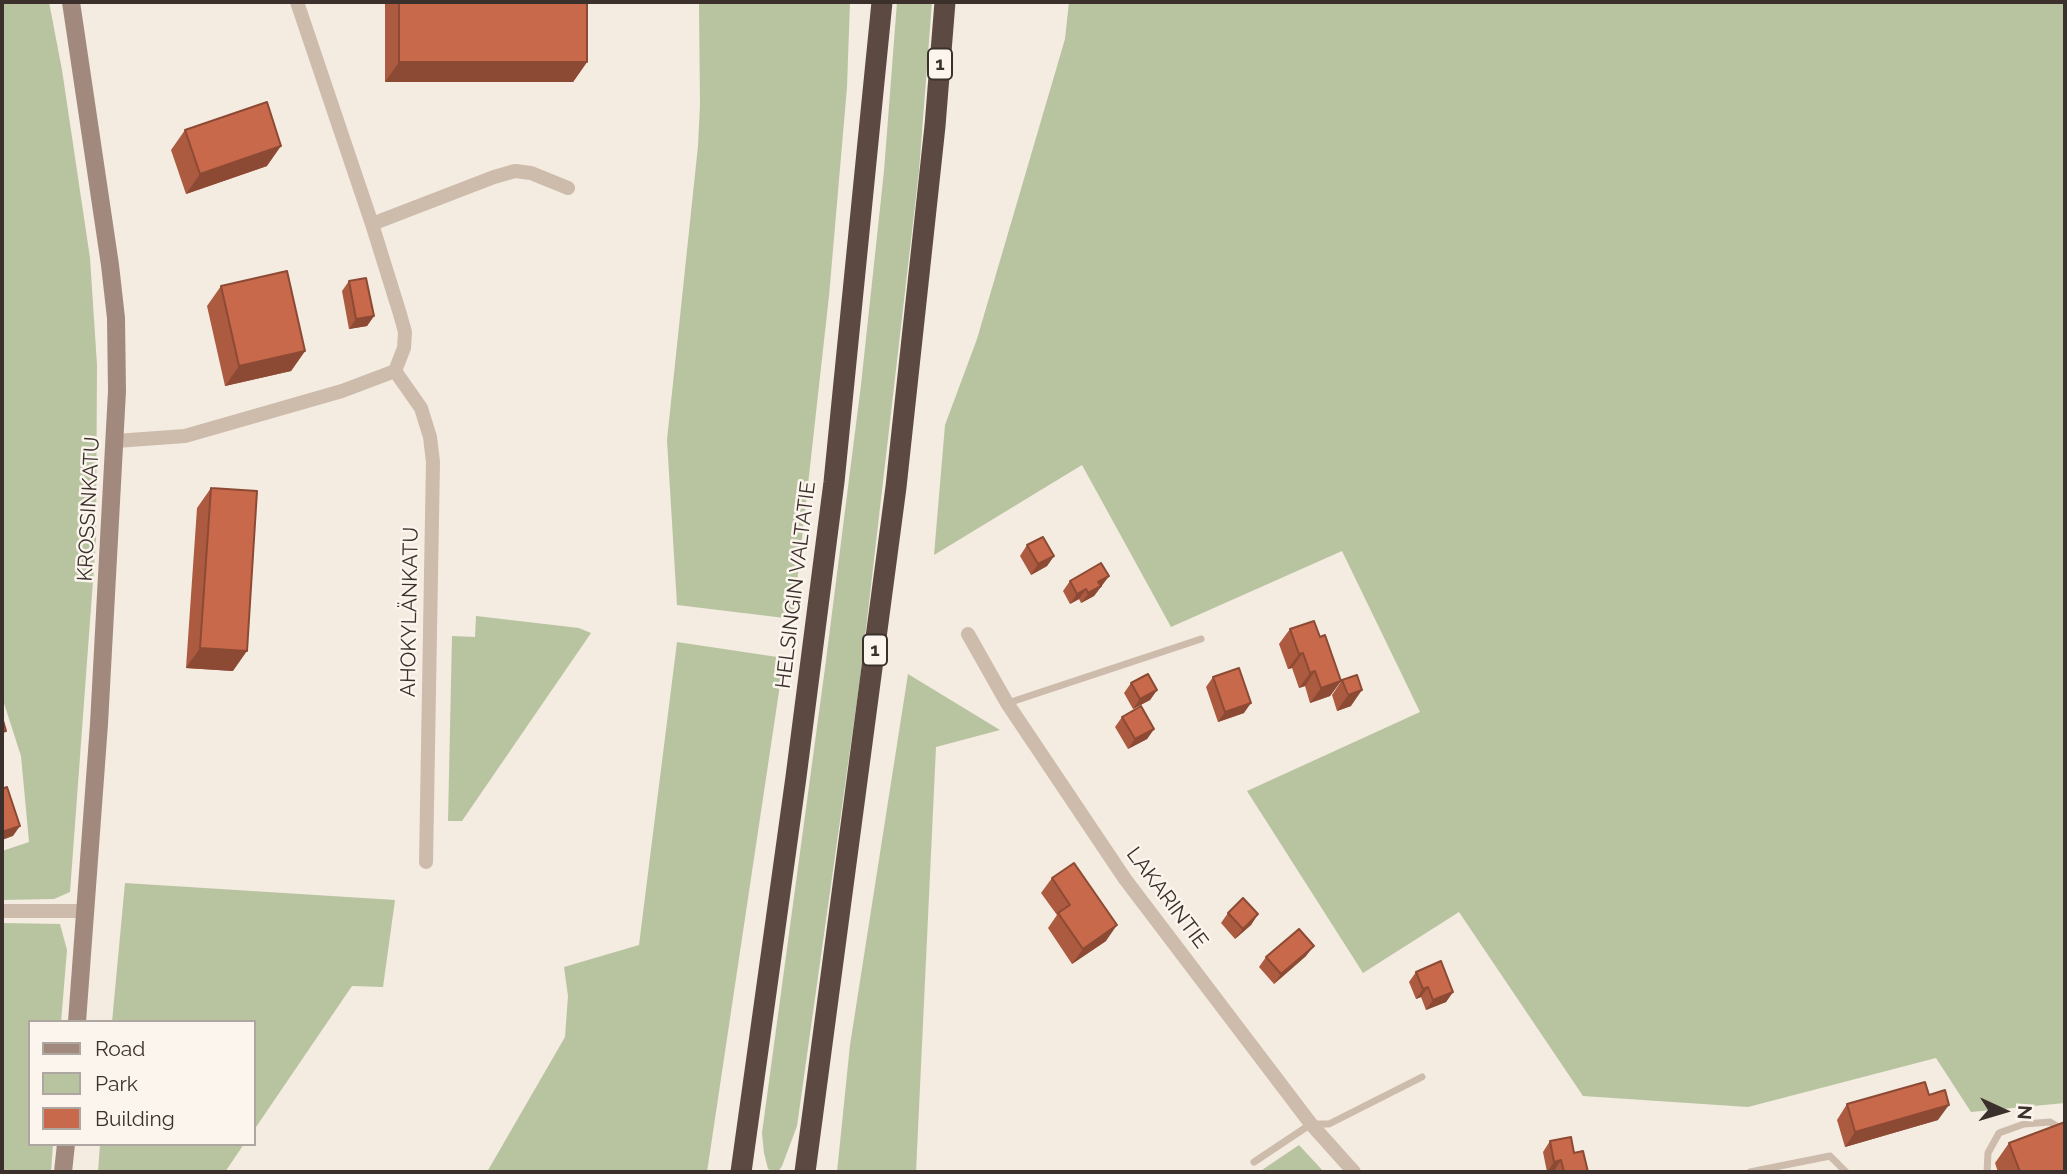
<!DOCTYPE html>
<meta charset="utf-8">
<style>
body{margin:0}
#map{position:relative;width:2067px;height:1174px;overflow:hidden;background:#f4ebe1;font-family:Raleway,sans-serif}
canvas{display:block}
.frame{position:absolute;inset:0;border:4px solid #3b302b;pointer-events:none}
.legend{position:absolute;left:28px;top:1020px;width:228px;height:126px;box-sizing:border-box;background:#fbf5ee;border:2px solid #aea6a0;margin:0;padding:9px 12px;list-style:none;font-size:21px;color:#3b302b}
.legend li{display:flex;align-items:center;gap:14px;height:35px}
.legend b{width:35px;border:2px solid #aea6a0}
.north{position:absolute;left:1969px;top:1076px;width:70px;height:70px;-webkit-text-stroke:5px #fbf5ee;paint-order:stroke;rotate:94deg;font-size:19px;font-weight:700;line-height:28px;text-align:center;color:#3b302b}
.north::after{content:'';display:block;margin:auto;width:24px;height:32px;background:#3b302b;clip-path:polygon(50% 0,100% 100%,50% 72%,0 100%)}
</style>
<div id="map">
<canvas width="2067" height="1174"></canvas>
<div class="frame"></div>
<ul class="legend">
<li><b style="height:9px;background:#a18a7d"></b>Road</li>
<li><b style="height:19px;background:#b8c4a0"></b>Park</li>
<li><b style="height:19px;background:#c8694b"></b>Building</li>
</ul>
<div class="north">N</div>
</div>
<script>
const ctx = document.querySelector('canvas').getContext('2d');
ctx.lineJoin = 'round';
function paint(path, color) { ctx.fillStyle = color; ctx.fill(path, 'evenodd'); }
const toPath = rows => new Path2D(rows.map(r => 'M' + r).join(''));
function stroke(path, color, width, dash) { ctx.strokeStyle = color; ctx.lineWidth = width; ctx.lineCap = dash ? 'butt' : 'round'; ctx.setLineDash(dash || []); ctx.stroke(path); }
function write(font, color, halo, rows, align = 'center') {
  ctx.font = font + ' Raleway,sans-serif'; ctx.lineWidth = 5; ctx.setLineDash([]); ctx.textBaseline = 'middle'; ctx.strokeStyle = halo; ctx.fillStyle = color; for (const [text, x, y, turn = 0] of rows) {
    ctx.save(); ctx.translate(x, y); ctx.rotate((+turn || 0) * Math.PI / 180); ctx.textAlign = isNaN(turn) ? turn : align; if (halo) ctx.strokeText(text, 0, 0); ctx.fillText(text, 0, 0); ctx.restore();
  }
}
paint(toPath([
 [2,2,49,2,62,70,90,258,97,365,96,540,70,892,54,899,2,900,2,851,29,842,21,756,2,697],
 [699,2,850,2,847,87,829,296,793,619,677,605,667,440,698,146,700,105],
 [897,2,932,2,919,171,861,672,797,1126,782,1166,778,1172,772,1171,768,1169,764,1153,762,1133,825,668,861,385,884,171],
 [1069,2,2065,2,2065,1103,1971,1112,1936,1058,1748,1107,1583,1096,1459,912,1363,973,1247,791,1420,712,1342,551,1171,627,1082,465,934,555,945,425,977,339,1065,39],
 [476,616,579,628,591,633,462,821,448,821,452,636,475,637],
 [677,642,784,658,707,1172,487,1172,565,1037,568,996,564,967,639,945],
 [908,674,1000,730,936,747,916,1172,837,1172,850,1045],
 [125,883,395,900,383,987,352,986,254,1130,254,1022,112,1022],
 [2,923,60,924,67,950,61,1022,30,1022,30,1144,53,1144,51,1172,2,1172],
 [100,1144,244,1144,225,1172,98,1172],
 [1299,1145,1324,1172,1259,1172]
]), '#b8c4a0');
stroke(toPath([
 [1008,703,1201,639],
 [1254,1162,1311,1124,1329,1124,1422,1077],
 [1750,1172,1830,1156,1846,1172],
 [1987,1172,1988,1153,1999,1133,2024,1124,2050,1122,2065,1131]
]), '#cdbbac', 7);
stroke(toPath([
 [297,2,372,224,400,314,405,332,404,348,395,371,421,408,430,437,433,462,432,517,426,862],
 [372,224,494,177,515,171,531,173,568,188],
 [116,441,185,436,342,391,395,371],
 [968,634,1007,703,1125,879,1311,1124,1354,1172],
 [2,911,86,911]
]), '#cdbbac', 14);
stroke(toPath([
 [71,2,110,265,116,318,117,391,99,724,77,1022],
 [63,1172,66,1144]
]), '#a18a7d', 18);
stroke(toPath([
 [741,1172,796,777,834,482,882,2],
 [805,1172,896,487,935,126,945,2]
]), '#5c4a42', 21);
paint(toPath([
 [385,2,587,2,587,62,573,82,385,82],
 [185,130,267,166,186,194,171,150],
 [349,281,374,316,367,326,349,329,342,291],
 [221,286,305,351,291,371,225,386,207,306],
 [211,488,233,671,186,668,197,508],
 [1027,545,1054,556,1047,566,1031,575,1020,556],
 [1109,576,1094,596,1081,603,1079,599,1070,604,1063,591,1070,581],
 [1290,629,1320,637,1341,681,1330,696,1310,703,1305,686,1299,688,1292,668,1288,669,1279,644],
 [1213,677,1244,713,1218,722,1206,687],
 [1342,680,1351,706,1337,711,1332,695],
 [1131,683,1157,690,1150,700,1133,709,1124,693],
 [1122,717,1154,729,1147,739,1128,749,1115,727],
 [1052,878,1106,941,1072,964,1048,928,1057,915,1041,893],
 [1228,913,1258,914,1251,925,1235,939,1221,923],
 [1306,956,1274,984,1259,967,1266,957],
 [1416,972,1453,992,1446,1002,1426,1010,1421,997,1416,999,1409,982],
 [1929,1095,1938,1120,1845,1147,1837,1120,1847,1104],
 [1550,1141,1574,1153,1588,1172,1555,1172,1554,1171,1547,1172,1543,1152],
 [2009,1143,2065,1172,1998,1172,1995,1163]
]), '#ac5a40');
paint(toPath([
 [399,62,587,62,573,82,385,82],
 [281,146,267,166,186,194,200,174],
 [374,316,367,326,349,329,356,319],
 [305,351,291,371,225,386,239,366],
 [1054,556,1047,566,1031,575,1038,564],
 [1109,576,1094,596,1081,603,1098,582],
 [1086,589,1079,599,1070,604,1077,594],
 [200,648,247,651,233,671,186,668],
 [1303,653,1292,668,1288,669,1299,654],
 [1315,671,1305,686,1299,688,1310,673],
 [1341,681,1330,696,1310,703,1321,688],
 [1157,690,1150,700,1133,709,1140,699],
 [1362,690,1351,706,1337,711,1348,695],
 [1251,703,1244,713,1218,722,1225,712],
 [1154,729,1147,739,1128,749,1135,739],
 [20,826,13,836,2,840,2,832],
 [1258,914,1251,925,1235,939,1243,929],
 [1117,925,1106,941,1072,964,1083,949],
 [1314,946,1306,956,1274,984,1281,974],
 [1428,987,1421,997,1416,999,1423,989],
 [1453,992,1446,1002,1426,1010,1433,1000],
 [1949,1105,1938,1120,1845,1147,1855,1132],
 [1561,1160,1554,1171,1547,1172,1554,1162]
]), '#8c4a34');
const building = toPath([
 [399,2,587,2,587,62,399,62,399,2],
 [267,102,281,146,200,174,185,130,267,102],
 [287,271,305,351,239,366,221,286,287,271],
 [366,278,374,316,356,319,349,281,366,278],
 [211,488,257,491,247,651,200,648,211,488],
 [1043,537,1054,556,1038,564,1027,545,1043,537],
 [1101,563,1109,576,1098,582,1101,586,1088,593,1086,589,1077,594,1070,581,1101,563],
 [1314,621,1320,637,1325,635,1341,681,1321,688,1315,671,1310,673,1303,653,1299,654,1290,629,1314,621],
 [1239,668,1251,703,1225,712,1213,677,1239,668],
 [1148,674,1157,690,1140,699,1131,683,1148,674],
 [1357,675,1362,690,1348,695,1342,680,1357,675],
 [1141,706,1154,729,1135,739,1122,717,1141,706],
 [2,717,6,731,2,732,2,717],
 [7,787,20,826,2,832,2,789,7,787],
 [1074,863,1117,925,1083,949,1058,913,1070,905,1052,878,1074,863],
 [1243,898,1258,914,1243,929,1228,913,1243,898],
 [1299,929,1314,946,1281,974,1266,957,1299,929],
 [1441,961,1453,992,1433,1000,1428,987,1423,989,1416,972,1441,961],
 [1925,1082,1929,1095,1945,1090,1949,1105,1855,1132,1847,1104,1925,1082],
 [2065,1122,2065,1172,2020,1172,2009,1143,2065,1122],
 [1571,1137,1574,1153,1583,1151,1588,1172,1564,1172,1561,1160,1554,1162,1550,1141,1571,1137]
]);
paint(building, '#c8694b');
stroke(building, '#8c4a34', 2);
for (const [x, y, w] of [
 [940,64,24],
 [875,650,24]
]) { const box = new Path2D(); box.roundRect(x - w / 2, y - 15.5, w, 31, 5); ctx.fillStyle = '#fbf5ee'; ctx.fill(box); stroke(box, '#3b302b', 2); }
write('bold 19px', '#3b302b', null, [
 ["1",940,64],
 ["1",875,650]
]);
write('21px', '#3b302b', '#fbf5ee', [
 ["KROSSINKATU",89,509,-87],
 ["HELSINGIN VALTATIE",796,585,-83],
 ["AHOKYLÄNKATU",410,612,-89],
 ["LAKARINTIE",1167,898,53]
]);
</script>
